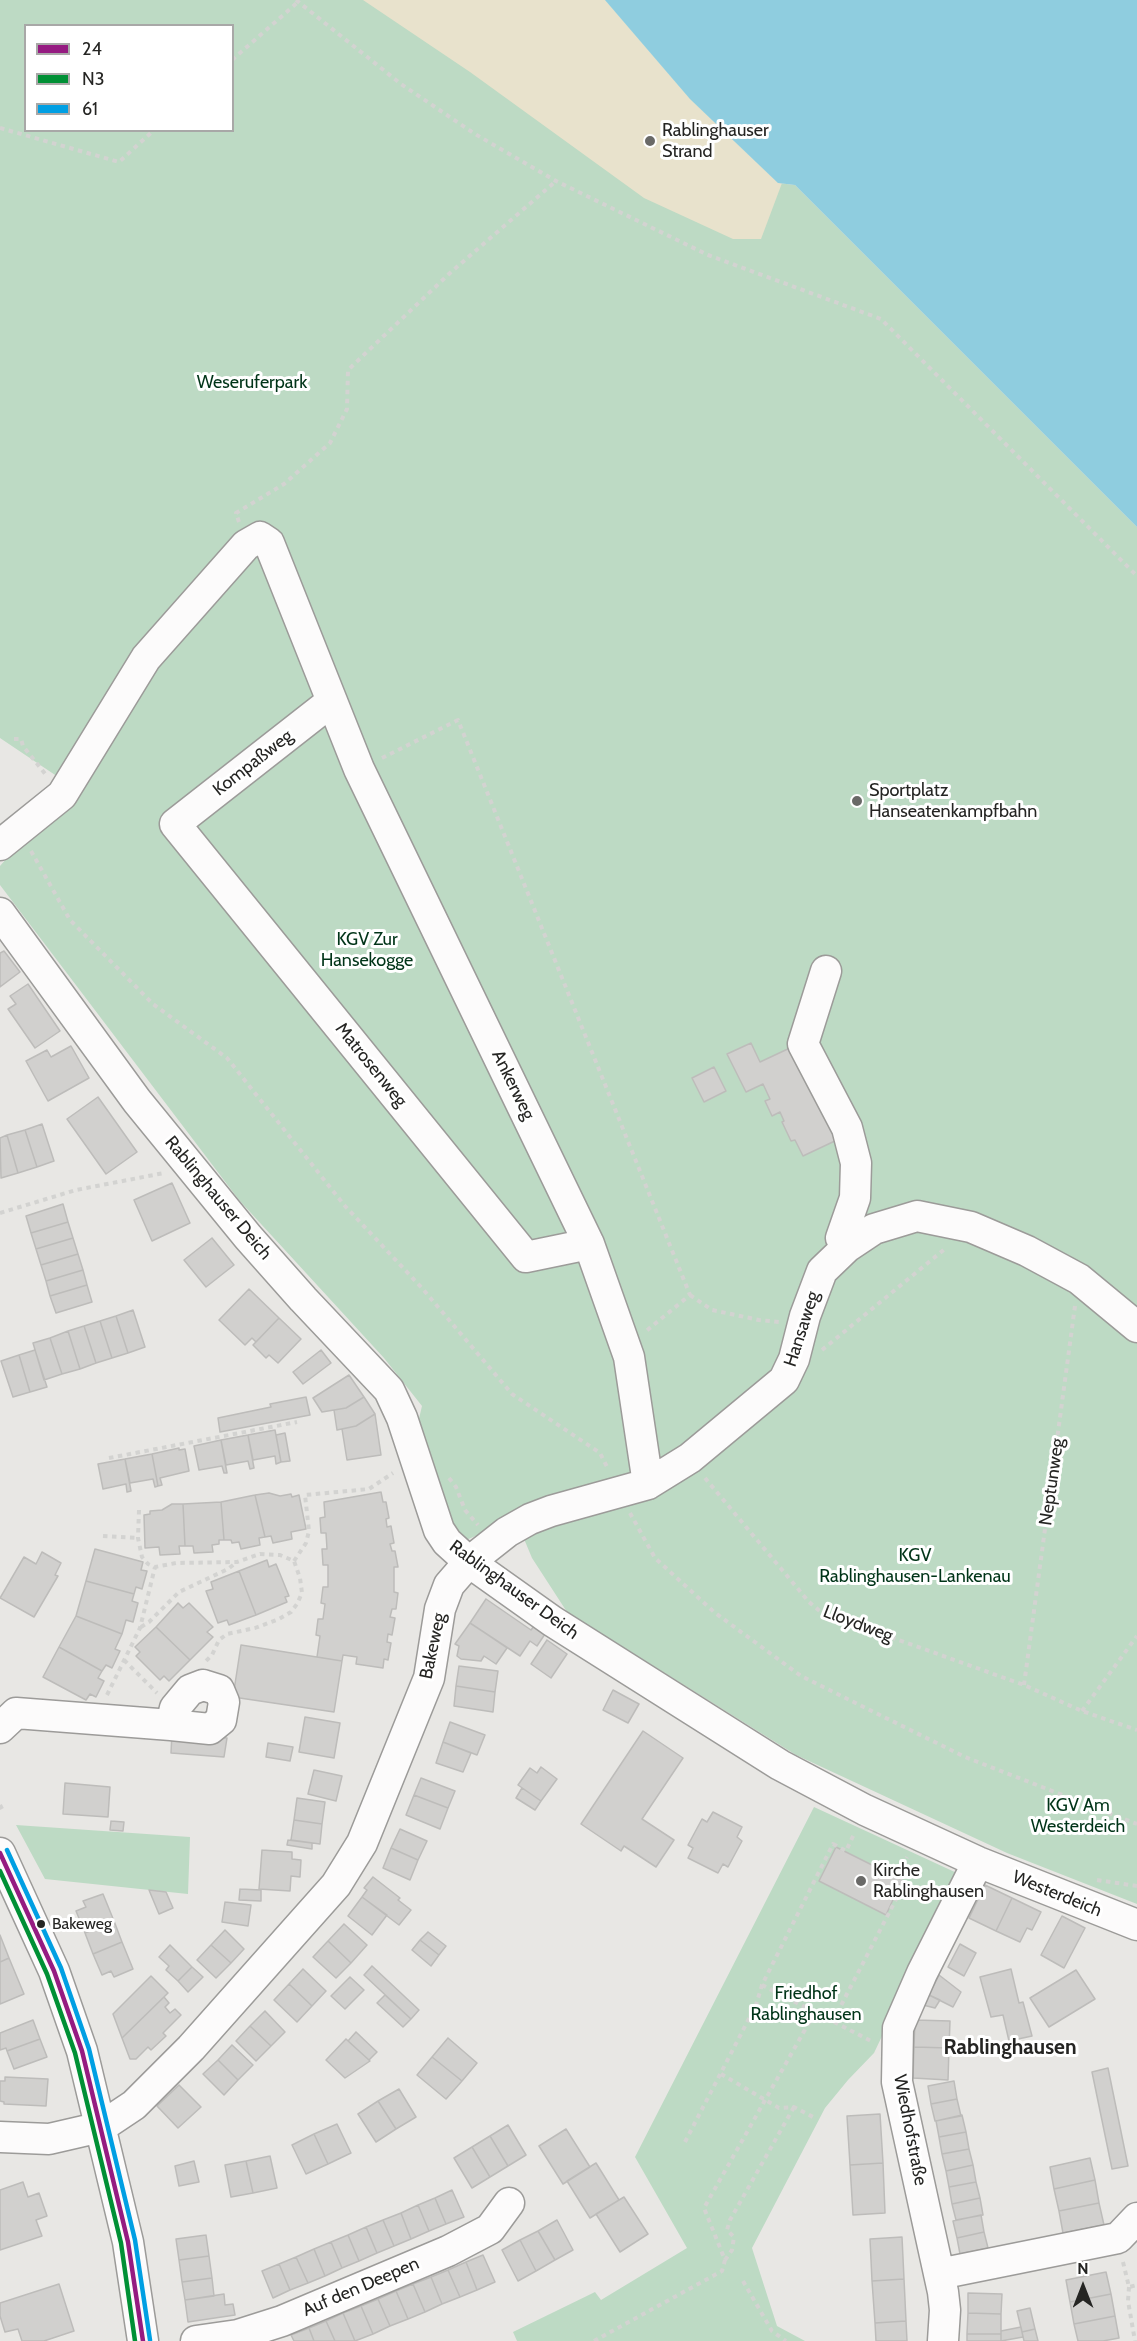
<!DOCTYPE html>
<meta charset="utf-8">
<style>
body{margin:0}
#map{position:relative;width:1137px;height:2341px;overflow:hidden;background:#e8e7e4;font-family:Cabin,sans-serif}
canvas{display:block}
.legend{position:absolute;left:24px;top:24px;width:210px;height:108px;box-sizing:border-box;background:#fff;border:2px solid #a8a8a7;margin:0;padding:8px 10px;list-style:none;font-size:18px;color:#252523}
.legend li{display:flex;align-items:center;gap:12px;height:30px}
.legend b{width:30px;border:2px solid #a8a8a7}
.north{position:absolute;left:1053px;top:2257px;width:60px;height:60px;-webkit-text-stroke:4px #fff;paint-order:stroke;rotate:0deg;font-size:16px;font-weight:700;line-height:24px;text-align:center;color:#252523}
.north::after{content:'';display:block;margin:auto;width:21px;height:27px;background:#252523;clip-path:polygon(50% 0,100% 100%,50% 72%,0 100%)}
</style>
<div id="map">
<canvas width="1137" height="2341"></canvas>
<ul class="legend">
<li><b style="height:8px;background:#951b81"></b>24</li>
<li><b style="height:8px;background:#009035"></b>N3</li>
<li><b style="height:8px;background:#009fe3"></b>61</li>
</ul>
<div class="north">N</div>
</div>
<script>
const ctx = document.querySelector('canvas').getContext('2d');
ctx.lineJoin = 'round';
function paint(path, color) { ctx.fillStyle = color; ctx.fill(path, 'evenodd'); }
const toPath = rows => new Path2D(rows.map(r => 'M' + r).join(''));
function stroke(path, color, width, dash) { ctx.strokeStyle = color; ctx.lineWidth = width; ctx.lineCap = dash ? 'butt' : 'round'; ctx.setLineDash(dash || []); ctx.stroke(path); }
function write(font, color, halo, rows, align = 'center') {
  ctx.font = font + ' Cabin,sans-serif'; ctx.lineWidth = 6; ctx.setLineDash([]); ctx.textBaseline = 'middle'; ctx.strokeStyle = halo; ctx.fillStyle = color; for (const [text, x, y, turn = 0] of rows) {
    ctx.save(); ctx.translate(x, y); ctx.rotate((+turn || 0) * Math.PI / 180); ctx.textAlign = isNaN(turn) ? turn : align; if (halo) ctx.strokeText(text, 0, 0); ctx.fillText(text, 0, 0); ctx.restore();
  }
}
paint(toPath([
 [0,0,605,0,690,99,778,183,795,185,1137,527,1137,1904,1007,1853,796,1755,567,1612,532,1558,514,1515,491,1529,462,1542,452,1530,417,1427,422,1406,384,1358,239,1200,0,885,0,866,70,785,0,738],
 [26,26,232,26,232,130,26,130],
 [814,1807,959,1874,874,2053,848,2080,825,2108,752,2248,777,2326,805,2341,517,2341,513,2332,595,2292,601,2300,687,2248,635,2157],
 [16,1825,190,1837,188,1894,45,1879]
]), '#bddac4');
paint(toPath([
 [363,0,605,0,690,99,778,183,782,183,761,239,733,239,644,198,470,72]
]), '#e8e2cc');
paint(toPath([
 [605,0,1137,0,1137,527,795,185,778,183,690,99]
]), '#8fcddf');
const building = toPath([
 [4,951,20,972,0,987,0,953,4,951],
 [28,984,60,1031,35,1048,8,1009,16,1004,10,996,28,984],
 [751,1043,760,1062,792,1047,837,1140,803,1156,795,1140,791,1141,782,1122,784,1121,780,1112,772,1116,765,1101,770,1099,763,1084,746,1092,727,1054,751,1043],
 [71,1046,89,1078,48,1101,26,1061,47,1050,51,1057,71,1046],
 [714,1067,726,1091,704,1102,692,1078,714,1067],
 [98,1097,137,1152,106,1174,67,1119,98,1097],
 [42,1124,54,1161,37,1167,25,1130,42,1124],
 [25,1130,37,1167,18,1173,7,1135,25,1130],
 [7,1135,18,1173,1,1178,0,1138,7,1135],
 [172,1183,190,1223,152,1241,134,1200,172,1183],
 [63,1204,68,1222,31,1233,26,1216,63,1204],
 [68,1222,73,1238,36,1249,31,1233,68,1222],
 [73,1238,78,1254,41,1265,36,1249,73,1238],
 [212,1238,234,1265,206,1287,184,1260,212,1238],
 [78,1254,83,1270,46,1281,41,1265,78,1254],
 [83,1270,87,1285,50,1296,46,1281,83,1270],
 [87,1285,92,1302,56,1313,50,1296,87,1285],
 [249,1289,279,1318,256,1342,252,1338,245,1345,219,1320,249,1289],
 [133,1310,145,1347,128,1353,116,1316,133,1310],
 [116,1316,128,1353,112,1358,100,1321,116,1316],
 [279,1318,301,1339,278,1363,269,1355,266,1358,253,1345,279,1318],
 [100,1321,112,1358,96,1363,84,1326,100,1321],
 [84,1326,96,1363,80,1369,68,1331,84,1326],
 [68,1331,80,1369,62,1374,50,1338,68,1331],
 [50,1338,62,1374,44,1380,33,1343,50,1338],
 [35,1350,47,1387,30,1392,19,1355,35,1350],
 [321,1350,331,1363,303,1384,293,1372,321,1350],
 [19,1355,30,1392,13,1397,1,1361,19,1355],
 [349,1375,364,1397,346,1408,322,1412,313,1398,349,1375],
 [306,1397,310,1415,220,1432,218,1418,271,1407,270,1404,306,1397],
 [364,1397,375,1414,356,1426,337,1430,334,1410,346,1408,364,1397],
 [375,1414,381,1455,347,1460,342,1429,356,1426,375,1414],
 [275,1430,281,1462,276,1464,275,1456,253,1460,248,1435,275,1430],
 [285,1433,290,1461,281,1462,276,1435,285,1433],
 [248,1435,254,1468,250,1469,248,1461,226,1465,221,1440,248,1435],
 [221,1440,227,1473,224,1473,222,1466,199,1470,194,1446,221,1440],
 [179,1448,179,1450,185,1449,189,1471,160,1478,162,1485,158,1486,152,1454,179,1448],
 [152,1454,158,1486,155,1487,153,1479,130,1483,125,1459,152,1454],
 [125,1459,131,1491,127,1492,126,1484,103,1489,98,1464,125,1459],
 [381,1492,383,1502,386,1502,389,1518,386,1519,387,1527,391,1526,394,1543,390,1544,392,1551,395,1551,398,1567,394,1567,394,1592,398,1593,396,1609,392,1609,390,1617,395,1618,392,1635,388,1634,387,1642,391,1643,388,1660,384,1659,383,1668,356,1664,357,1657,343,1655,342,1661,317,1657,320,1636,316,1635,318,1619,323,1619,325,1604,321,1603,323,1587,328,1587,328,1565,323,1565,322,1549,327,1549,326,1533,321,1533,320,1518,325,1517,324,1502,381,1492],
 [269,1493,280,1496,291,1494,292,1497,299,1495,306,1529,291,1532,292,1539,273,1543,271,1536,265,1537,255,1495,269,1493],
 [255,1495,265,1537,259,1538,260,1545,241,1549,239,1542,232,1543,231,1540,224,1540,221,1502,255,1495],
 [221,1502,224,1540,219,1540,219,1544,212,1545,213,1552,194,1553,193,1546,185,1546,183,1504,221,1502],
 [172,1504,183,1504,185,1546,179,1546,180,1554,160,1555,159,1547,145,1548,144,1515,150,1514,150,1511,162,1510,172,1504],
 [95,1549,143,1562,141,1570,147,1571,142,1589,136,1587,134,1594,86,1581,95,1549],
 [42,1552,61,1563,55,1575,58,1576,34,1617,0,1598,24,1557,36,1564,42,1552],
 [267,1560,269,1567,276,1564,289,1596,285,1597,287,1602,256,1615,239,1571,267,1560],
 [239,1571,256,1615,229,1625,227,1620,218,1623,206,1591,213,1589,211,1582,239,1571],
 [86,1581,134,1594,132,1601,138,1603,133,1622,126,1620,122,1634,76,1616,86,1581],
 [486,1599,531,1630,534,1626,545,1634,537,1646,530,1641,520,1656,470,1623,486,1599],
 [178,1603,183,1608,189,1603,213,1627,207,1632,213,1637,190,1660,156,1627,178,1603],
 [76,1616,122,1634,115,1649,120,1651,112,1668,106,1665,102,1671,59,1647,76,1616],
 [470,1623,507,1648,496,1664,484,1656,481,1661,461,1659,457,1656,459,1646,455,1644,470,1623],
 [156,1627,190,1660,169,1681,164,1676,160,1680,136,1656,140,1652,135,1647,156,1627],
 [547,1640,567,1654,551,1678,531,1664,547,1640],
 [241,1645,342,1661,334,1712,233,1697,241,1645],
 [59,1647,102,1671,98,1678,104,1681,96,1697,90,1694,86,1700,43,1677,59,1647],
 [459,1666,498,1671,495,1692,456,1686,459,1666],
 [456,1686,495,1692,493,1712,454,1706,456,1686],
 [613,1690,639,1704,628,1723,603,1710,613,1690],
 [305,1717,340,1723,334,1758,299,1752,305,1717],
 [450,1722,485,1735,477,1755,443,1742,450,1722],
 [643,1731,683,1758,642,1819,674,1840,656,1867,624,1846,621,1851,581,1824,643,1731],
 [172,1733,227,1738,224,1757,171,1753,172,1733],
 [443,1742,471,1753,463,1772,436,1763,443,1742],
 [268,1743,293,1747,290,1761,266,1757,268,1743],
 [541,1767,557,1779,541,1801,518,1785,530,1768,537,1773,541,1767],
 [314,1770,342,1776,336,1801,308,1794,314,1770],
 [421,1778,455,1791,448,1808,414,1795,421,1778],
 [65,1783,110,1787,108,1817,63,1814,65,1783],
 [522,1788,541,1801,535,1810,516,1798,522,1788],
 [414,1795,448,1808,440,1829,406,1815,414,1795],
 [297,1798,325,1802,322,1824,294,1820,297,1798],
 [713,1812,742,1827,737,1837,742,1841,728,1867,723,1864,718,1873,688,1858,693,1848,688,1845,702,1819,707,1822,713,1812],
 [294,1820,322,1824,320,1844,291,1840,294,1820],
 [111,1821,124,1822,123,1831,110,1830,111,1821],
 [400,1829,427,1841,418,1860,391,1848,400,1829],
 [288,1840,312,1843,312,1849,287,1845,288,1840],
 [836,1847,902,1880,886,1915,819,1881,836,1847],
 [391,1848,418,1860,410,1880,383,1868,391,1848],
 [262,1850,292,1852,292,1859,301,1860,300,1877,291,1876,290,1891,259,1889,262,1850],
 [373,1877,400,1898,398,1900,411,1910,399,1925,362,1897,367,1890,364,1888,373,1877],
 [985,1885,1012,1898,996,1931,969,1918,985,1885],
 [240,1889,261,1890,261,1901,239,1900,240,1889],
 [149,1890,166,1892,173,1908,159,1914,149,1890],
 [103,1894,114,1921,85,1933,76,1911,86,1907,83,1901,103,1894],
 [362,1897,387,1915,372,1935,348,1916,362,1897],
 [1012,1898,1041,1912,1032,1930,1027,1928,1020,1942,996,1931,1012,1898],
 [225,1902,251,1905,248,1926,222,1922,225,1902],
 [1062,1916,1085,1928,1064,1968,1041,1955,1062,1916],
 [114,1921,122,1942,93,1954,85,1933,114,1921],
 [344,1924,367,1945,351,1963,328,1941,344,1924],
 [225,1930,244,1949,231,1963,211,1945,225,1930],
 [428,1932,446,1946,439,1955,420,1940,428,1932],
 [0,1935,9,1958,0,1962,0,1935],
 [420,1940,439,1955,431,1966,412,1950,420,1940],
 [328,1941,351,1963,336,1978,313,1957,328,1941],
 [122,1942,133,1969,114,1977,111,1971,102,1975,93,1954,122,1942],
 [960,1944,976,1953,964,1976,948,1967,960,1944],
 [170,1945,192,1967,178,1981,166,1970,169,1966,159,1957,170,1945],
 [211,1945,231,1963,216,1978,197,1960,211,1945],
 [9,1958,24,1994,0,2004,0,1962,9,1958],
 [372,1966,419,2010,411,2019,364,1975,372,1966],
 [192,1967,203,1977,188,1992,178,1981,192,1967],
 [303,1969,326,1991,312,2006,289,1984,303,1969],
 [1011,1969,1019,2003,1023,2002,1032,2036,1009,2041,1003,2015,991,2017,980,1977,1011,1969],
 [1076,1970,1095,1999,1049,2027,1030,1998,1076,1970],
 [939,1975,961,1992,953,2007,929,1995,939,1975],
 [151,1976,168,1993,122,2038,113,2014,151,1976],
 [350,1977,364,1990,345,2009,331,1996,350,1977],
 [289,1984,312,2006,297,2022,274,2000,289,1984],
 [385,1995,411,2019,403,2027,377,2003,385,1995],
 [929,1995,940,2000,935,2008,923,2005,929,1995],
 [164,1997,169,2003,165,2007,170,2013,175,2009,181,2015,163,2033,166,2036,151,2050,148,2047,136,2059,130,2059,122,2038,164,1997],
 [265,2011,285,2032,271,2046,250,2026,265,2011],
 [33,2020,40,2039,7,2051,6,2048,0,2050,0,2033,33,2020],
 [915,2020,950,2021,949,2048,914,2047,915,2020],
 [250,2026,271,2046,256,2061,236,2041,250,2026],
 [356,2032,377,2052,369,2060,348,2041,356,2032],
 [448,2038,477,2063,462,2081,432,2057,448,2038],
 [40,2039,47,2057,14,2069,7,2051,40,2039],
 [346,2039,370,2061,345,2078,326,2060,346,2039],
 [232,2045,253,2065,238,2080,218,2060,232,2045],
 [914,2047,949,2048,948,2080,913,2078,914,2047],
 [432,2057,462,2081,446,2099,417,2075,432,2057],
 [218,2060,238,2080,224,2095,203,2074,218,2060],
 [1108,2068,1128,2166,1112,2169,1092,2072,1108,2068],
 [5,2077,48,2079,46,2106,4,2104,4,2102,0,2101,0,2081,5,2081,5,2077],
 [954,2081,957,2099,931,2104,928,2086,954,2081],
 [179,2085,201,2107,178,2128,157,2106,179,2085],
 [399,2089,416,2117,396,2129,378,2101,399,2089],
 [957,2099,961,2116,935,2121,931,2104,957,2099],
 [378,2101,396,2129,376,2142,358,2114,378,2101],
 [880,2114,883,2163,850,2165,847,2116,880,2114],
 [962,2115,966,2132,939,2137,936,2121,962,2115],
 [337,2124,351,2153,328,2164,314,2134,337,2124],
 [508,2125,526,2155,508,2166,490,2136,508,2125],
 [566,2129,590,2167,563,2184,539,2146,566,2129],
 [966,2132,969,2149,942,2154,939,2137,966,2132],
 [314,2134,328,2164,306,2174,292,2145,314,2134],
 [490,2136,508,2166,490,2177,472,2147,490,2136],
 [472,2147,490,2177,472,2188,454,2158,472,2147],
 [969,2149,973,2165,946,2171,942,2154,969,2149],
 [270,2156,277,2188,253,2193,246,2161,270,2156],
 [1090,2158,1095,2180,1054,2189,1050,2167,1090,2158],
 [194,2161,199,2182,179,2186,175,2166,194,2161],
 [246,2161,253,2193,231,2197,225,2165,246,2161],
 [596,2163,619,2200,590,2218,567,2181,596,2163],
 [883,2163,885,2213,853,2215,850,2165,883,2163],
 [973,2165,976,2182,949,2187,946,2171,973,2165],
 [1095,2180,1099,2203,1059,2211,1054,2189,1095,2180],
 [23,2182,28,2197,39,2193,47,2216,36,2220,42,2236,0,2250,0,2190,23,2182],
 [976,2182,980,2198,952,2204,949,2187,976,2182],
 [452,2190,464,2217,446,2224,435,2198,452,2190],
 [624,2197,648,2234,620,2252,596,2214,624,2197],
 [435,2198,446,2224,429,2231,418,2205,435,2198],
 [980,2198,983,2215,956,2220,952,2204,980,2198],
 [1099,2203,1104,2225,1063,2233,1059,2211,1099,2203],
 [418,2205,429,2231,411,2239,401,2213,418,2205],
 [401,2213,411,2239,394,2246,383,2220,401,2213],
 [981,2215,984,2232,957,2238,953,2221,981,2215],
 [383,2220,394,2246,377,2253,366,2227,383,2220],
 [557,2220,573,2250,555,2260,538,2231,557,2220],
 [366,2227,377,2253,359,2261,348,2235,366,2227],
 [538,2231,555,2260,536,2271,520,2240,538,2231],
 [984,2232,988,2248,960,2254,957,2238,984,2232],
 [206,2235,209,2256,179,2260,176,2239,206,2235],
 [348,2235,359,2261,342,2268,331,2242,348,2235],
 [902,2237,904,2279,872,2281,870,2239,902,2237],
 [520,2240,536,2271,518,2281,502,2250,520,2240],
 [331,2242,342,2268,325,2276,314,2249,331,2242],
 [314,2249,325,2276,308,2283,296,2257,314,2249],
 [483,2255,495,2282,477,2290,466,2262,483,2255],
 [209,2256,212,2278,182,2282,179,2260,209,2256],
 [296,2257,308,2283,290,2290,279,2264,296,2257],
 [466,2262,477,2290,460,2297,448,2270,466,2262],
 [279,2264,290,2290,273,2298,262,2271,279,2264],
 [448,2270,460,2297,442,2304,431,2277,448,2270],
 [1106,2272,1111,2294,1070,2302,1066,2280,1106,2272],
 [431,2277,442,2304,425,2312,413,2284,431,2277],
 [212,2278,214,2296,185,2300,182,2282,212,2278],
 [904,2279,906,2321,875,2323,872,2281,904,2279],
 [59,2284,74,2331,44,2341,22,2341,18,2329,5,2332,0,2316,0,2303,59,2284],
 [413,2284,425,2312,408,2319,396,2291,413,2284],
 [396,2291,408,2319,390,2326,378,2299,396,2291],
 [968,2293,1002,2294,1001,2314,968,2313,968,2293],
 [224,2294,225,2305,233,2304,235,2315,188,2322,185,2300,224,2294],
 [1111,2294,1115,2316,1074,2324,1070,2302,1111,2294],
 [378,2299,390,2326,373,2334,361,2306,378,2299],
 [361,2306,373,2334,355,2341,343,2313,361,2306],
 [1030,2308,1035,2329,1022,2332,1017,2311,1030,2308],
 [343,2313,355,2341,335,2341,326,2321,343,2313],
 [968,2313,1001,2314,1001,2334,967,2334,968,2313],
 [1115,2316,1119,2338,1103,2341,1078,2341,1074,2324,1115,2316],
 [326,2321,335,2341,314,2341,309,2328,326,2321],
 [906,2321,907,2341,876,2341,875,2323,906,2321],
 [1021,2327,1023,2337,1001,2341,1001,2331,1021,2327],
 [309,2328,314,2341,294,2341,291,2335,309,2328],
 [1035,2329,1038,2341,1024,2341,1022,2332,1035,2329],
 [967,2334,1001,2334,1001,2341,967,2341,967,2334]
]);
paint(building, '#d1d0ce');
stroke(building, '#bdbcba', 1.5);
const minor = toPath([
 [332,701,175,824,526,1257,589,1244],
 [0,845,62,795,146,658,246,545,260,537,269,543,359,769,589,1244,629,1357,648,1484],
 [0,913,137,1101,248,1237,303,1299,389,1390,402,1418,439,1530,447,1542,469,1562,552,1621,780,1765,865,1810,978,1862,1137,1925],
 [826,971,803,1044,847,1128,856,1163,855,1198,841,1238,847,1247],
 [203,1685,219,1690,224,1702,221,1720,210,1729,171,1725,175,1708,190,1690,203,1685],
 [0,1728,16,1713,171,1725],
 [0,1853,54,1971,82,2051,128,2242,143,2341],
 [0,2137,49,2139,101,2127,134,2105,191,2048,336,1885,362,1843,429,1678,440,1609,449,1585,469,1562,507,1532,530,1519,551,1511,648,1484,690,1458,784,1380,794,1359,805,1316,822,1271,847,1247,874,1229,917,1216,971,1227,1027,1251,1079,1279,1137,1327],
 [939,2274,1118,2238,1137,2218],
 [196,2341,238,2335,282,2321,448,2251,490,2229,509,2203],
 [943,2341,945,2310,943,2292,897,2082,898,2028,922,1973,978,1862]
]);
stroke(minor, '#9c9b99', 33);
stroke(toPath([
 [296,0,401,84,475,134,556,181,708,255,881,319,1137,576],
 [232,60,298,2],
 [0,128,119,162,154,130],
 [239,522,236,513,284,484,330,443,347,409,348,370,450,273,556,181],
 [14,739,21,739,23,746,46,775],
 [382,758,458,720,690,1295,645,1332],
 [31,851,70,920,153,1004,227,1058,345,1206,421,1287,512,1394,600,1453,608,1469],
 [0,1213,76,1190,164,1173],
 [690,1295,712,1310,759,1320,779,1322],
 [822,1350,946,1248],
 [109,1458,297,1422],
 [449,1478,456,1487,465,1510,478,1525],
 [705,1478,809,1602,821,1612,1024,1685,1082,1711,1137,1730],
 [139,1510,138,1538,142,1557,148,1564,155,1567,176,1563,237,1562,260,1554,280,1555,294,1561,300,1578,302,1593,297,1604,291,1612,279,1619,255,1628,227,1634,219,1640,212,1655,206,1661],
 [630,1513,655,1558,714,1612,801,1676,965,1757,1137,1824],
 [103,1536,138,1538],
 [294,1561,306,1543,309,1531,305,1495,369,1489,393,1473],
 [141,1627,149,1622,179,1592,228,1569,237,1562],
 [124,1660,157,1693],
 [1024,1685,1075,1306],
 [107,1695,140,1628,155,1567],
 [1082,1711,1137,1636],
 [0,1805,2,1809],
 [1097,1880,1137,1886],
 [762,1985,873,2042],
 [833,2021,906,1880,897,1876,907,1857],
 [721,2074,779,2108,794,2107,813,2117],
 [685,2142,756,2005,762,1985,833,1844,846,1851,855,1832],
 [725,2260,732,2250,734,2237,727,2230,730,2220,794,2107],
 [1123,2262,1129,2287,1137,2285],
 [743,2281,772,2331,786,2341],
 [1129,2287,1128,2301,1135,2341],
 [594,2341,722,2271,725,2260,704,2208,815,2012]
]), '#d3d3d1', 4, [4.5, 4.5]);
stroke(minor, '#fcfbfb', 30);
stroke(toPath([
 [0,1853,54,1971,82,2051,128,2242,143,2341]
]), '#951b81', 4.5);
stroke(toPath([
 [0,1871,47,1974,75,2053,121,2243,135,2341]
]), '#009035', 4.5);
stroke(toPath([
 [7,1850,61,1968,89,2049,135,2240,150,2340]
]), '#009fe3', 4.5);
for (const [x, y, r, color] of [
 [650,141,6,"#696967"],
 [857,801,6,"#696967"],
 [861,1881,6,"#696967"],
 [41,1924,5,"#252523"]
]) { const dot = new Path2D(); dot.arc(x, y, r, 0, 2 * Math.PI); ctx.fillStyle = color; ctx.fill(dot); stroke(dot, '#fff', 2); }
write('16px', '#252523', '#fff', [
 ["Bakeweg",52,1924]
], 'left');
write('18px', '#252523', '#fff', [
 ["Rablinghauser",662,131],
 ["Strand",662,152],
 ["Sportplatz",869,791],
 ["Hanseatenkampfbahn",869,812],
 ["Kirche",873,1871],
 ["Rablinghausen",873,1892]
], 'left');
write('18px', '#003418', '#fff', [
 ["Weseruferpark",252,383],
 ["KGV Zur",367,940],
 ["Hansekogge",367,961],
 ["KGV",915,1556],
 ["Rablinghausen-Lankenau",915,1577],
 ["KGV Am",1078,1806],
 ["Westerdeich",1078,1827],
 ["Friedhof",806,1994],
 ["Rablinghausen",806,2015]
]);
write('18px', '#252523', '#fff', [
 ["Kompaßweg",253,763,-38],
 ["Matrosenweg",371,1065,51],
 ["Ankerweg",513,1085,64],
 ["Rablinghauser Deich",218,1198,50],
 ["Hansaweg",802,1329,-72],
 ["Neptunweg",1052,1482,-82],
 ["Rablinghauser Deich",514,1590,36],
 ["Lloydweg",858,1624,21],
 ["Bakeweg",433,1646,-78],
 ["Westerdeich",1057,1894,22],
 ["Wiedhofstraße",910,2130,79],
 ["Auf den Deepen",361,2287,-23]
]);
write('bold 21px', '#252523', '#fff', [
 ["Rablinghausen",1010,2048]
]);
</script>
